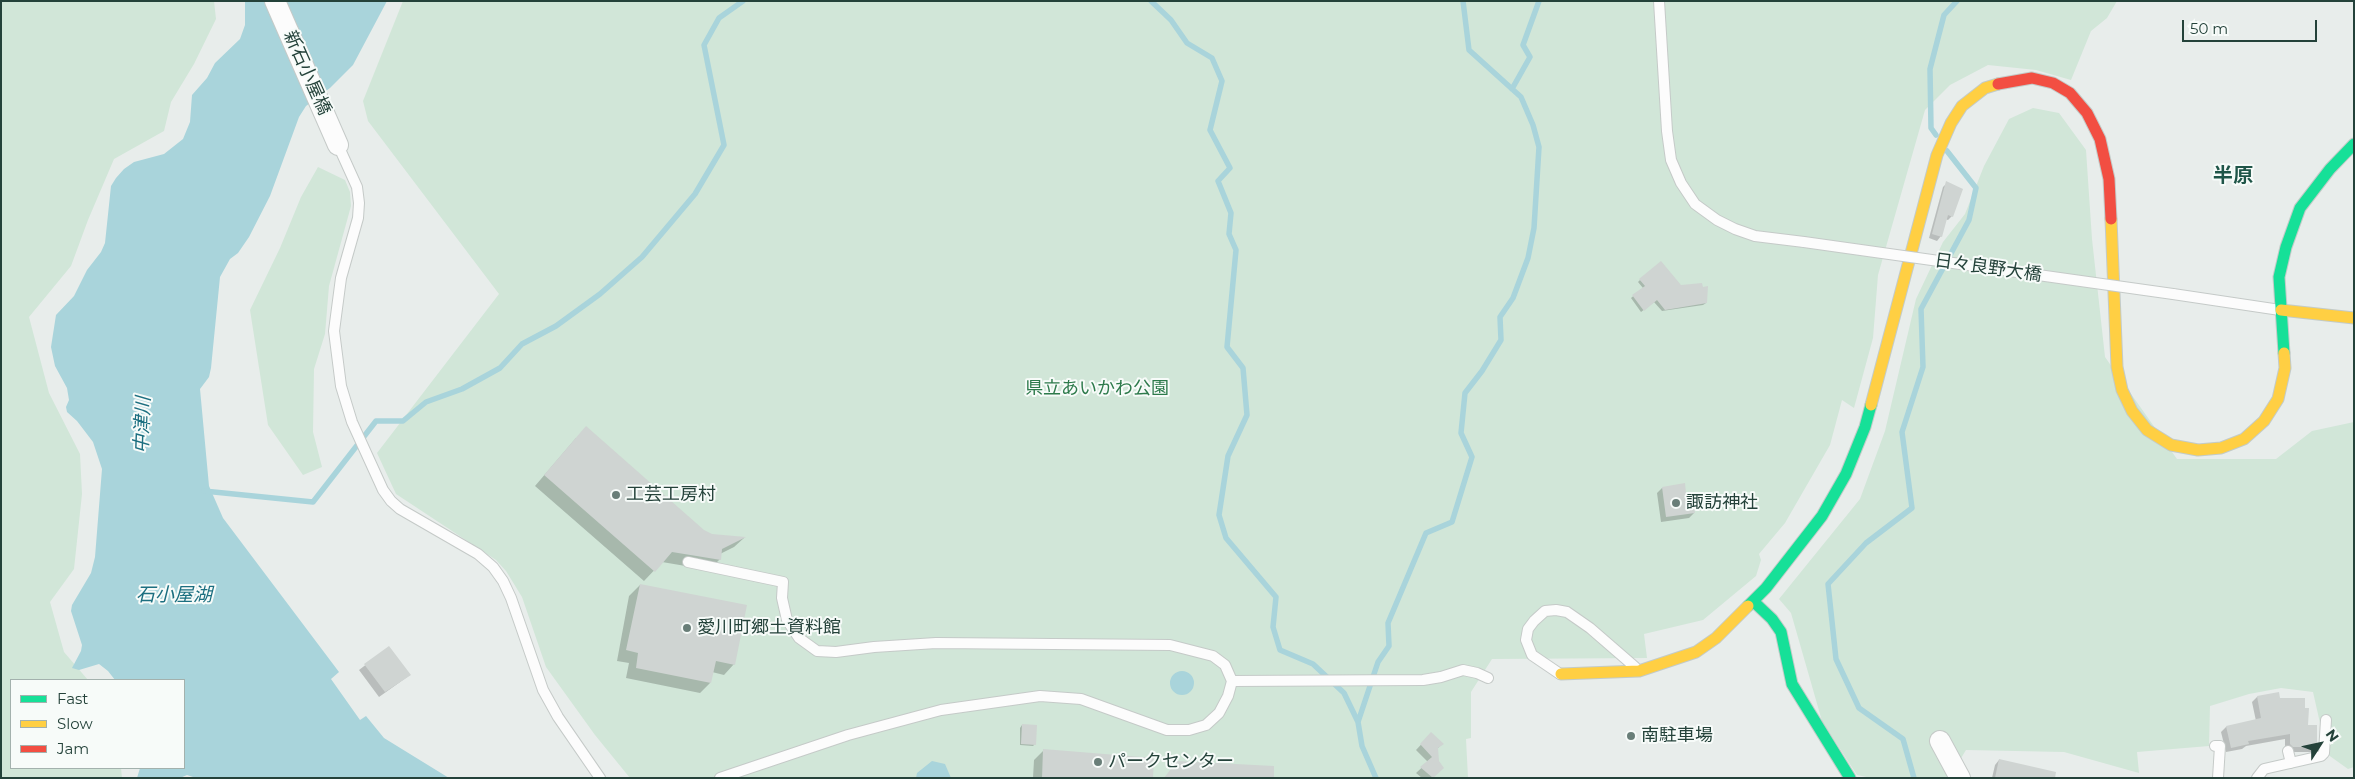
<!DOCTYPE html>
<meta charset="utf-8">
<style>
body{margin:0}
#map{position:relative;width:2355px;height:779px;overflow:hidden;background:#e8edeb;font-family:Montserrat,sans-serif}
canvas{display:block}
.frame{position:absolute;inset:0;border:2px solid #24423a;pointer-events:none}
.legend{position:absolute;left:10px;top:679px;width:175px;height:90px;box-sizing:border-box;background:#f7fbf9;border:1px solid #a3b1ad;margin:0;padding:6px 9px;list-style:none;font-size:15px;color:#24423a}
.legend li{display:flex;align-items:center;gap:10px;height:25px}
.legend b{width:25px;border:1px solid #a3b1ad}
.north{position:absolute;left:2295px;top:719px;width:50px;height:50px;-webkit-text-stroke:4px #f7fbf9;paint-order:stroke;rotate:55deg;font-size:14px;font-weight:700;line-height:20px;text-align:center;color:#24423a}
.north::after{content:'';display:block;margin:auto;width:18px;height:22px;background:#24423a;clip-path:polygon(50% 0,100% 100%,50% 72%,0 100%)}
.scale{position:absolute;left:2182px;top:20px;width:135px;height:22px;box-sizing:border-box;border:2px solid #24423a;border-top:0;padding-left:6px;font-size:15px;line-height:18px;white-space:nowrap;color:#24423a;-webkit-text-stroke:4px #f7fbf9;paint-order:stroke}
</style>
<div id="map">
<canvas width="2355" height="779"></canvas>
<div class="frame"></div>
<ul class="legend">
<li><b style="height:6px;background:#16e098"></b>Fast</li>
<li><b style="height:6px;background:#ffcf43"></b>Slow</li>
<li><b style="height:6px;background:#f24e42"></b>Jam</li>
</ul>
<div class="north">N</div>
<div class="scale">50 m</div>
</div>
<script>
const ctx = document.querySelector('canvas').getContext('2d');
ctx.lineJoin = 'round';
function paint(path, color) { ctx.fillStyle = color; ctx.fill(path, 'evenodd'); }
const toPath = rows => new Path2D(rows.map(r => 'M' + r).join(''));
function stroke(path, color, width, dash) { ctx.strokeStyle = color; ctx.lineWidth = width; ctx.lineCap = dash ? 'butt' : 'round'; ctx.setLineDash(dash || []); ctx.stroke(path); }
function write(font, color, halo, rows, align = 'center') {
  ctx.font = font + ' Montserrat,"Noto Sans JP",sans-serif'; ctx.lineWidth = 4; ctx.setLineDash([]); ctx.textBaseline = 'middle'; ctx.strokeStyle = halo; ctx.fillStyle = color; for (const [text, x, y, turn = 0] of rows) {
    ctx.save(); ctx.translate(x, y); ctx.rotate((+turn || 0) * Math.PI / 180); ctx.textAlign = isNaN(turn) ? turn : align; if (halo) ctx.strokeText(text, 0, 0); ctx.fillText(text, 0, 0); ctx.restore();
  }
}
paint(toPath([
 [1,1,214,1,216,19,194,64,171,102,164,131,114,159,88,220,71,266,29,317,49,393,80,454,82,494,74,569,50,602,64,652,88,680,11,680,11,768,121,768,122,778,1,778],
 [403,1,2117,1,2107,18,2091,31,2071,80,2036,70,1988,65,1950,85,1925,110,1878,275,1873,338,1854,408,1842,400,1830,445,1785,523,1759,554,1761,560,1756,576,1703,620,1644,634,1647,658,1492,659,1471,692,1471,738,1466,739,1468,778,630,778,595,735,546,667,522,597,506,571,496,560,396,494,377,453,499,294,368,121,363,101],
 [2033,108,2059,113,2086,150,2092,239,2105,357,2177,459,2276,459,2312,431,2354,422,2354,767,2348,769,2327,754,2313,692,2281,688,2249,694,2210,706,2209,746,2137,752,2139,773,2064,752,1966,750,1949,778,1871,778,1857,775,1822,721,1791,613,1779,599,1860,499,1885,431,1916,299,1943,242,1965,214,1984,166,2009,119],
 [318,167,345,180,350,192,351,206,329,286,325,334,314,369,313,432,322,467,303,475,268,425,250,310,280,248,301,197]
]), '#d1e6d8');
paint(toPath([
 [245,1,387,1,353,65,330,88,306,106,299,117,270,196,249,237,238,253,230,259,220,277,211,368,209,377,200,389,209,486,223,518,339,672,331,679,360,720,366,716,384,738,449,778,196,778,187,775,180,778,137,778,140,768,184,768,184,680,115,680,108,671,99,664,79,670,72,668,81,651,82,645,71,611,72,605,91,573,95,557,102,469,93,442,77,421,67,412,66,407,69,400,67,388,55,366,51,347,56,315,74,296,87,270,101,252,105,243,111,186,116,178,124,169,134,162,164,154,183,139,190,122,192,95,207,78,215,63,240,39,245,25],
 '1170 683a12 12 0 1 1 24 0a12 12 0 1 1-24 0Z',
 [932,761,945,764,951,778,916,778,917,773]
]), '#a9d4db');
paint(toPath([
 [1947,183,1952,216,1948,220,1945,219,1941,236,1937,241,1929,238,1943,187],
 [1640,280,1680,287,1706,303,1703,305,1662,311,1654,302,1641,312,1631,298,1643,288,1638,282],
 [576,438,704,531,712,535,744,538,734,547,720,554,720,559,709,570,662,562,644,581,535,486],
 [1662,488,1685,495,1694,513,1689,518,1661,522,1657,493],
 [640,585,734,664,724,675,712,672,710,683,700,693,626,678,629,663,617,661,629,596],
 [389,647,410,675,379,697,359,670],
 [2257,697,2279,699,2304,710,2307,726,2316,747,2311,752,2288,752,2285,750,2285,739,2246,746,2242,749,2226,752,2221,732,2226,727,2256,721,2252,702],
 [1022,725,1035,744,1033,746,1020,745,1020,728],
 [1431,734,1442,744,1437,749,1438,762,1442,768,1432,778,1422,778,1416,773,1428,762,1416,750],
 [1044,750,1152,778,1033,778,1034,760],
 [1999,760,2050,778,1992,778,1995,765]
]), '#0003');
stroke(toPath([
 [1151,1,1171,20,1187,43,1212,58,1222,81,1210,130,1230,168,1218,181,1231,213,1229,234,1236,250,1227,347,1243,368,1247,415,1228,456,1219,515,1226,538,1276,597,1273,627,1280,650,1313,664,1344,693,1358,722,1362,746,1376,778],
 [1512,89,1530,57,1523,45,1539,1],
 [1936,135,1931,128,1930,69,1944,15,1957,1],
 [204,491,313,502,376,421,403,421,426,402,462,389,500,368,522,344,556,326,600,294,642,257,695,194,724,145,704,45,719,18,743,1],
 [1358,722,1378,662,1389,646,1388,623,1426,533,1452,522,1472,457,1461,433,1465,393,1482,371,1501,340,1500,317,1513,298,1528,258,1534,228,1539,147,1533,125,1521,97,1469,50,1463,1],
 [1914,778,1903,739,1859,708,1836,659,1828,584,1866,543,1912,508,1902,432,1923,367,1921,309,1969,220,1976,188,1947,151]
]), '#a9d4db', 5.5);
paint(toPath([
 [1946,181,1963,189,1953,217,1948,215,1942,237,1932,234],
 [1661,261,1681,285,1702,283,1703,287,1708,286,1707,303,1665,310,1657,300,1644,311,1632,295,1645,286,1639,279],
 [586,426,704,530,712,534,746,537,722,549,721,560,672,552,655,572,544,475],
 [1685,483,1686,493,1692,493,1695,513,1666,517,1662,487],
 [640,584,747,605,735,665,716,661,711,683,636,668,638,653,626,650],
 [389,646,411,675,385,692,364,664],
 [2279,692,2280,698,2305,698,2305,708,2309,708,2308,725,2317,725,2317,747,2293,747,2290,744,2290,734,2248,741,2249,744,2231,748,2226,726,2261,718,2257,696],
 [1022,724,1037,725,1036,745,1021,744],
 [1431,732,1444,744,1438,748,1439,761,1444,768,1433,778,1420,767,1432,757,1420,744],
 [1043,749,1154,758,1153,778,1042,778],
 [1999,759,2056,772,2055,778,1995,778],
 [1177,761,1274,766,1274,778,1164,778]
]), '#cfd4d2');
const lane = toPath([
 [1659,1,1667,131,1671,160,1681,183,1695,204,1717,220,1735,229,1755,236,1804,242],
 [338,145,357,187,359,203,358,218,341,278,334,331,341,386,352,422,383,490,391,501,400,509,478,554,493,567,503,581,511,598,543,690,558,717,600,778],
 [2173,294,2280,310],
 [688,562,783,582,782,598,787,620,799,638,817,651,836,652,874,647,936,643,1170,645,1213,656,1225,665,1232,681,1228,696,1219,713,1206,725,1189,730,1167,730,1081,699,1040,696,941,710,848,735,720,778],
 [1560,674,1532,655,1526,640,1528,629,1534,621,1545,611,1556,610,1567,612,1590,628,1635,667],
 [1232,681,1423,680,1441,677,1463,670,1477,673,1488,678],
 [2215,746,2220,746,2218,778],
 [2288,751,2291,763],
 [2257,778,2264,769,2321,756,2324,753,2326,720]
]);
const street = toPath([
 [275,1,338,145],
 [1940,741,1960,778]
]);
const fast = toPath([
 [2284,353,2279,277,2286,247,2300,208,2330,169,2354,144],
 [1753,601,1772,619,1781,632,1792,684,1850,778],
 [1748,606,1766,588,1822,516,1846,474,1865,427,1871,405]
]);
const slow = toPath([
 [2111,219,2117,367,2122,390,2132,411,2147,430,2171,445,2198,450,2221,448,2244,439,2264,421,2278,399,2285,368,2284,353],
 [2281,310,2354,318],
 [1871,405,1937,155,1951,123,1962,106,1985,88,1998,84],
 [1561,674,1639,671,1696,652,1716,638,1748,606]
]);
const jam = toPath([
 [1998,84,2032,78,2053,83,2070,93,2087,113,2100,139,2109,179,2111,219]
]);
stroke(lane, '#c5cac8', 12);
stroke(street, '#c5cac8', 22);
stroke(fast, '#c3cbc8', 13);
stroke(slow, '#c3cbc8', 13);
stroke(jam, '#c3cbc8', 13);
stroke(lane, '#fcfcfc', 10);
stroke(street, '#fcfcfc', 20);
stroke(fast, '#16e098', 11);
stroke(slow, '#ffcf43', 11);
stroke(jam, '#f24e42', 11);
const laneBridge = toPath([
 [1804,242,2173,294]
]);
stroke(laneBridge, '#c5cac8', 12, []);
stroke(laneBridge, '#fcfcfc', 10);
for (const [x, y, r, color] of [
 [616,495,5,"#697e78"],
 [1676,503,5,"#697e78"],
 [687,628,5,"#697e78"],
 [1631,736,5,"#697e78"],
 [1098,762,5,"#697e78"]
]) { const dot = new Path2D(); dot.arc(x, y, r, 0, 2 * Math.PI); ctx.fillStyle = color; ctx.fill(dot); stroke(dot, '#f7fbf9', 2); }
write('18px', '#24423a', '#f7fbf9', [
 ["新石小屋橋",307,73,66],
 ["日々良野大橋",1988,268,8]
]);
write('18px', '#2d7a4b', '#f7fbf9', [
 ["県立あいかわ公園",1097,389]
]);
write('18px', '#24423a', '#f7fbf9', [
 ["工芸工房村",626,495],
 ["諏訪神社",1686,503],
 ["愛川町郷土資料館",697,628],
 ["南駐車場",1641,736],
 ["パークセンター",1108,762]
], 'left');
write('italic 19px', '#1c6f80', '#f7fbf9', [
 ["中津川",143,425,-88],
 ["石小屋湖",174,595]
]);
write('bold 20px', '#1f5548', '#f7fbf9', [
 ["半原",2233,176]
]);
</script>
